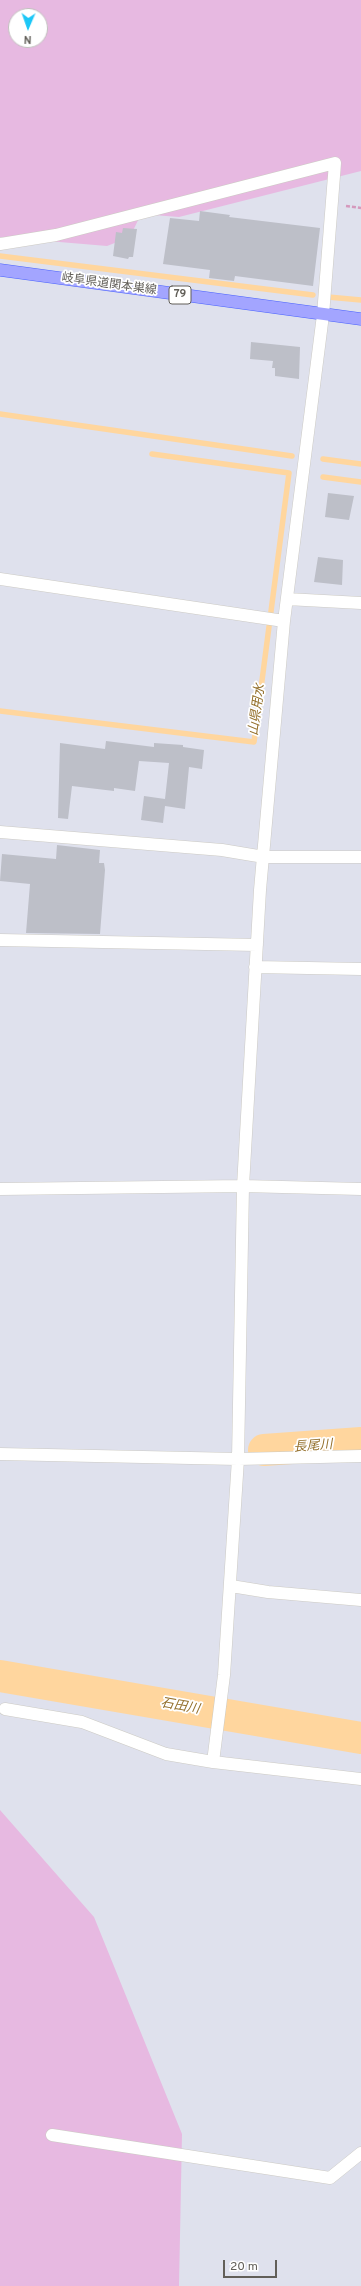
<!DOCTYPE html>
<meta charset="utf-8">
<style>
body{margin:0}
#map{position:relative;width:361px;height:2286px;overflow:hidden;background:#dfe1ed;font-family:Overpass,sans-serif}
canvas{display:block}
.north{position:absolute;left:8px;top:8px;width:40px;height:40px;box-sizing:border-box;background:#fff;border:1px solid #c0bfbd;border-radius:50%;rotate:182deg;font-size:11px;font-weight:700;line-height:16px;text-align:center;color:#625f59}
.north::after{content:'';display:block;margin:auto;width:14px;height:18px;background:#1cc7f7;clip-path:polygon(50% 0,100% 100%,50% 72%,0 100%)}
.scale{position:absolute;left:223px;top:2260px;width:54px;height:18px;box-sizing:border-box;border:2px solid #625f59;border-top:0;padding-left:5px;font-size:12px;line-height:14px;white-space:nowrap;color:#625f59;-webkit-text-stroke:3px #fff;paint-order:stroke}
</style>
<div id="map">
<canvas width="361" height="2286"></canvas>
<div class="north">N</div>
<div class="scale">20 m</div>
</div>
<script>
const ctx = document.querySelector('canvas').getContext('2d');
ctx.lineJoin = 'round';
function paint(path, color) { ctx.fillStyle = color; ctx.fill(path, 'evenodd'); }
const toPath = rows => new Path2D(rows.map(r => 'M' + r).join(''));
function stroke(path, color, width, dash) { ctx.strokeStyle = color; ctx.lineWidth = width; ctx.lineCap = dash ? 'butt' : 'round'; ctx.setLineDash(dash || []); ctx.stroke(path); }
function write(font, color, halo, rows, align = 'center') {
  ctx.font = font + ' Overpass,"Noto Sans JP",sans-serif'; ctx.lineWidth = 3.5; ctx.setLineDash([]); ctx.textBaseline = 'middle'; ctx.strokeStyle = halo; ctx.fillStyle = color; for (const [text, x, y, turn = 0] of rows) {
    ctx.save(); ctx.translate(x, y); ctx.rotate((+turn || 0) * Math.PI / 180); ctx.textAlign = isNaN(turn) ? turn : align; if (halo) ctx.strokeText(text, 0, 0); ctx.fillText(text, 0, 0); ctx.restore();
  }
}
paint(toPath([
 [0,0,361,0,361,171,179,217,141,214,130,237,107,246,0,237],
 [16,16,40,16,40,40,16,40],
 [0,1810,94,1917,182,2134,179,2286,0,2286]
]), '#e7b9e1');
stroke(toPath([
 [0,256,313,295],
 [328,297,361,300],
 [0,414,292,456],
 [323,459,361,464],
 [323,477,361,482],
 [0,711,254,742,289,473,152,454]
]), '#ffd69e', 5.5);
stroke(toPath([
 [264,1450,361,1443],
 [0,1676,361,1738]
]), '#ffd69e', 32);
paint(toPath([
 [200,211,230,215,229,217,320,228,313,286,235,276,234,281,209,278,210,270,163,264,170,218,199,221],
 [123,228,137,229,133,257,129,257,128,259,113,256,116,232,122,233],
 [251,342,300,347,299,379,275,376,275,368,272,368,273,361,250,359],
 [328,493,354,496,349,520,325,517],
 [318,557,343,560,342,585,314,582],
 [106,741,154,747,154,743,183,745,183,747,204,750,202,769,189,767,185,809,165,806,163,823,141,820,144,796,165,799,169,763,139,761,135,791,114,788,114,791,72,786,68,819,58,818,60,743,105,749],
 [57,845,100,850,99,863,104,863,105,870,100,934,26,933,30,884,0,881,2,854,56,859]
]), '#bdbfc8');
const minor = toPath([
 [0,244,56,235,335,163,323,315,284,621,260,890,243,1186,238,1459,224,1675,213,1762],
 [0,579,284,621],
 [287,599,361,603],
 [0,832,222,850,264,857,361,857],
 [0,940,257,945],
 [255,967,361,969],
 [0,1189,243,1186,361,1189],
 [0,1454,238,1459,361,1456],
 [231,1586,268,1592,361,1600],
 [5,1709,82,1722,166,1754,213,1762,361,1779],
 [52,2135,330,2178,361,2153]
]);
const major = toPath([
 [0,270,361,319]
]);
stroke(minor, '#cccac4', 13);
stroke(major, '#4962fd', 13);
stroke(toPath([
 [346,206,361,208]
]), '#d599bd', 2.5, [4, 2]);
stroke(minor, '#fff', 12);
stroke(major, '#a3a5ff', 12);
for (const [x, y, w] of [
 [180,295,22]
]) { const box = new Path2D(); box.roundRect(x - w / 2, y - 9, w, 18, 3); ctx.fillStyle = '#fff'; ctx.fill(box); stroke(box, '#625f59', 1); }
write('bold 11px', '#625f59', null, [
 ["79",180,295]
]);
write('12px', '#625f59', '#fff', [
 ["岐阜県道関本巣線",109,285,8]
]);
write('italic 13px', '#94702c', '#fff', [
 ["山県用水",258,710,-82],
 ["長尾川",313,1447,-4],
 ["石田川",180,1707,10]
]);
</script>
